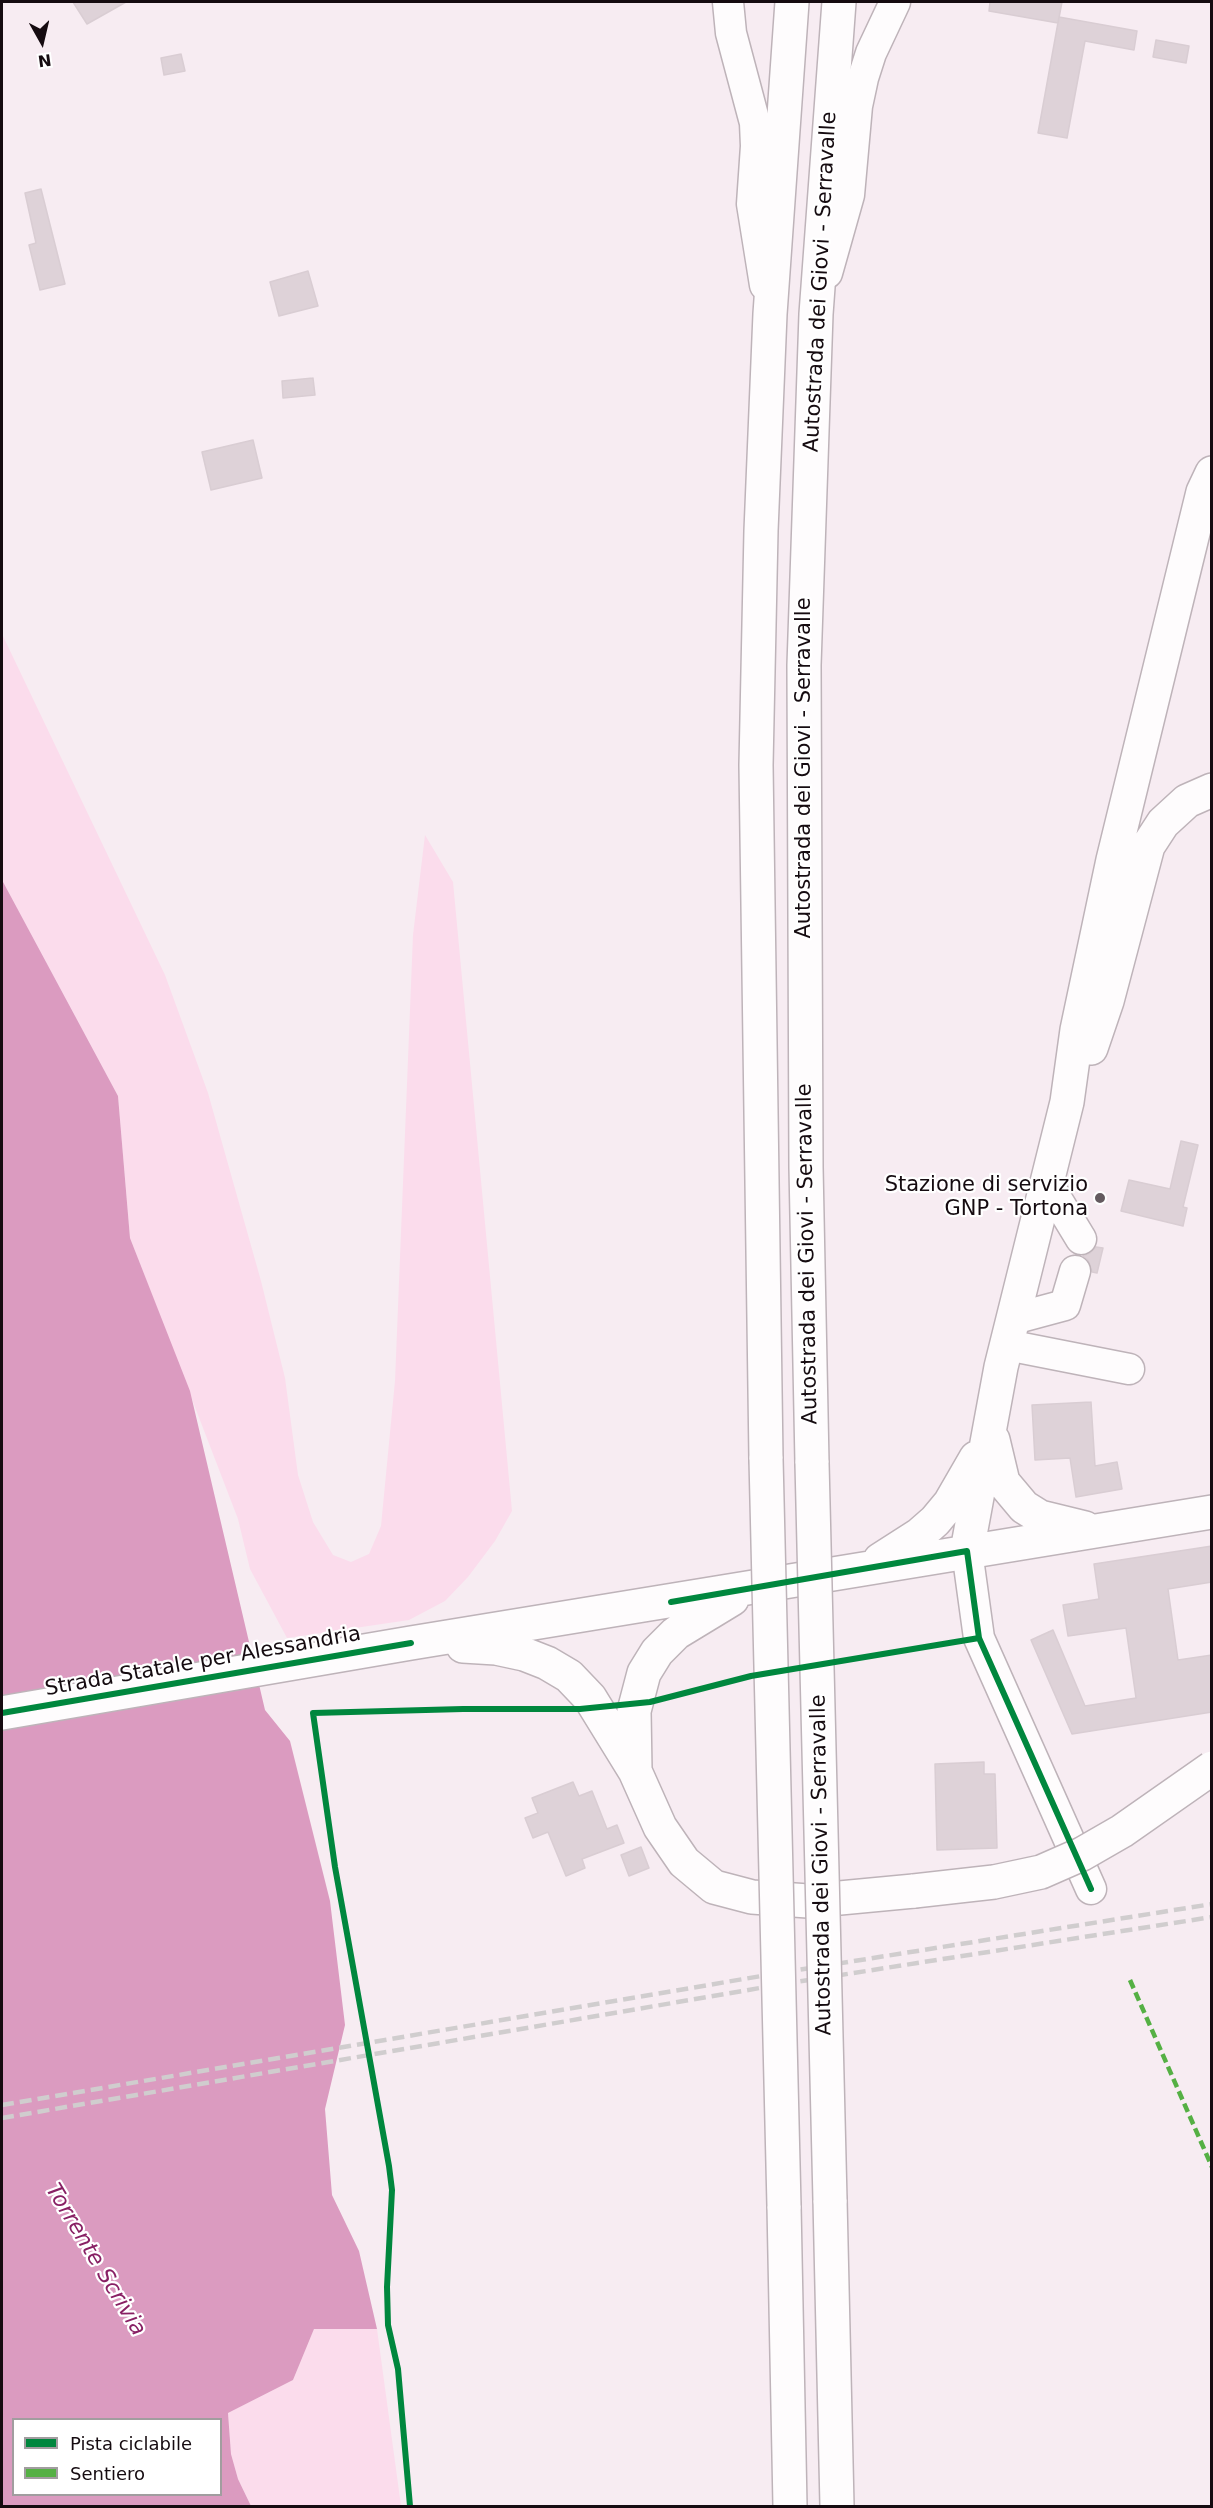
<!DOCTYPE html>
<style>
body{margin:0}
#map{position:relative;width:1213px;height:2508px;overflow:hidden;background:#f7ecf2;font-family:"DejaVu Sans",sans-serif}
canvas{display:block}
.frame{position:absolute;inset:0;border:3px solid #150b10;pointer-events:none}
.legend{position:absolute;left:12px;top:2418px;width:210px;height:78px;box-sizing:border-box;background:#fff;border:2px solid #a19d9f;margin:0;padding:8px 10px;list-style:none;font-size:18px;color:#150b10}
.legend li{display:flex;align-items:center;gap:12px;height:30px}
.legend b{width:30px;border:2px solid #a19d9f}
.north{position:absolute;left:12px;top:12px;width:60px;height:60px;-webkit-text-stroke:4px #fff;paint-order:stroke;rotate:172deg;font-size:16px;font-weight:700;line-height:24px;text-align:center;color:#150b10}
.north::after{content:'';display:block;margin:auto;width:21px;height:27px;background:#150b10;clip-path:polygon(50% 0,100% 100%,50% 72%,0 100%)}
</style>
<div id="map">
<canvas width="1213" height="2508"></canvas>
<div class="frame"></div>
<ul class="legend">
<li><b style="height:8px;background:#00873e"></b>Pista ciclabile</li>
<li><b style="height:8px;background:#55b044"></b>Sentiero</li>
</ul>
<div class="north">N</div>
</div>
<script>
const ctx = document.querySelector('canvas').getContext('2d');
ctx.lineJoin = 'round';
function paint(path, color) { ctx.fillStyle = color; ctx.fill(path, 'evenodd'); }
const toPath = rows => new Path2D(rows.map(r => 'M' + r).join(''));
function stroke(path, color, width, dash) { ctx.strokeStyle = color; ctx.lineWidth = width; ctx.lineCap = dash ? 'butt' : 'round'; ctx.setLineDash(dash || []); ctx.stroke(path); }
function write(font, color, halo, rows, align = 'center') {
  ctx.font = font + ' "DejaVu Sans",sans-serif'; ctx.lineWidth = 4.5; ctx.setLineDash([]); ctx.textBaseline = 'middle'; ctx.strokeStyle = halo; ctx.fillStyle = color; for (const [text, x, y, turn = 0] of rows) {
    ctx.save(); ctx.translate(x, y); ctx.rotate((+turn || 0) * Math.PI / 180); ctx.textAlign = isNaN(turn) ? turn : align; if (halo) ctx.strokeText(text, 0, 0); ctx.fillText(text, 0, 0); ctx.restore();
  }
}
paint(toPath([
 [2,634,165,975,208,1093,261,1281,285,1378,298,1475,313,1522,333,1555,351,1562,369,1554,381,1526,395,1381,413,935,425,835,453,882,512,1511,495,1541,468,1577,445,1601,409,1620,287,1638,250,1569,238,1519,130,1238,118,1096,2,880],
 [314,2329,377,2329,401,2506,251,2506,238,2479,231,2454,228,2413,293,2380]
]), '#fbdcec');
paint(toPath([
 [2,880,118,1096,130,1238,190,1391,265,1710,290,1741,330,1901,345,2025,325,2109,332,2195,359,2251,377,2329,314,2329,293,2380,228,2413,231,2454,238,2479,251,2506,2,2506],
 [14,2420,220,2420,220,2494,14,2494]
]), '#db9bc0');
const building = toPath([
 [73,2,126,2,87,24,73,2],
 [990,2,1062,2,1058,23,989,11,990,2],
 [1059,17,1137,31,1134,50,1085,41,1067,138,1038,133,1059,17],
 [1156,40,1189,46,1186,63,1153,57,1156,40],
 [181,54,185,71,164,75,161,58,181,54],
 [41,189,65,284,40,290,29,245,36,243,25,193,41,189],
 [308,271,318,306,279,316,270,282,308,271],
 [313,378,315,395,283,398,282,381,313,378],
 [253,440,262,478,211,490,202,452,253,440],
 [1181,1141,1198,1145,1183,1207,1187,1208,1183,1226,1121,1211,1129,1180,1170,1189,1181,1141],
 [1096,1247,1103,1248,1097,1273,1092,1272,1088,1260,1083,1256,1090,1253,1096,1247],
 [1091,1402,1095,1466,1117,1462,1122,1489,1076,1497,1070,1458,1035,1460,1032,1405,1091,1402],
 [1212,1546,1212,1582,1168,1589,1178,1660,1212,1655,1212,1712,1072,1734,1031,1640,1053,1630,1085,1706,1136,1698,1126,1628,1068,1636,1063,1605,1099,1599,1094,1564,1212,1546],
 [984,1762,984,1774,995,1774,997,1848,937,1850,935,1764,984,1762],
 [573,1782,579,1796,592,1791,607,1829,617,1825,624,1843,582,1859,585,1868,566,1876,548,1832,533,1838,525,1818,538,1813,532,1798,573,1782],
 [641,1847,649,1868,629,1876,621,1855,641,1847]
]);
paint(building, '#ded2d8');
stroke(building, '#d9cdd3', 1.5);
const minor = toPath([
 [728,2,731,33,755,123,756,146,752,204,765,285],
 [827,273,849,195,857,106,863,78,871,53,895,2],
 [1047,1183,1081,1239],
 [1013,1319,1065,1305,1075,1271],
 [1007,1345,1129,1369],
 [967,1551,979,1638,1091,1889]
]);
const major = toPath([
 [1091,1048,1107,1001,1148,846,1163,823,1187,801,1212,790],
 [993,1440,1003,1482,1024,1507,1040,1517,1085,1528],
 [967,1551,1001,1367,1067,1102,1077,1030,1113,860,1203,492,1212,473],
 [880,1560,919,1535,935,1521,950,1503,976,1458],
 [463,1646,496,1648,524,1654,547,1663,569,1676,590,1698,635,1771,660,1827,684,1862,714,1887,752,1897,808,1901,914,1891],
 [2,1713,411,1643,1212,1512],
 [635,1770,634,1711,644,1673,657,1652,676,1633,732,1599]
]);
const highway = toPath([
 [766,1459,756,765,761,531,770,314,792,2],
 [812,1463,806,1167,804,665,816,314,839,2],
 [830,2200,837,2506],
 [784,2206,790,2506]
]);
stroke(minor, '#beb3b9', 33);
stroke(major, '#beb3b9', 36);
stroke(highway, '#beb3b9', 36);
stroke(minor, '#fefcfd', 30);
stroke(major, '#fefcfd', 33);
stroke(highway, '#fefcfd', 33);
stroke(toPath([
 [2,2105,779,1973,1212,1904],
 [2,2118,783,1984,1212,1917]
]), '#d0cdce', 4.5, [12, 6]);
const majorBridge = toPath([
 [914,1891,994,1882,1041,1872,1082,1854,1122,1831,1212,1768]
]);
const highwayBridge = toPath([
 [766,1459,784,2206],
 [812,1463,830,2200]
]);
stroke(majorBridge, '#beb3b9', 36, []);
stroke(highwayBridge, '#beb3b9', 36, []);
stroke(majorBridge, '#fefcfd', 33);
stroke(highwayBridge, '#fefcfd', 33);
stroke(toPath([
 [1130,1980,1212,2167]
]), '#55b044', 4.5, [9, 4.5]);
stroke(toPath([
 [671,1602,967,1551,979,1638,1091,1889],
 [2,1713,411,1643],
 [410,2506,398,2369,388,2325,387,2287,392,2190,389,2166,335,1867,313,1713,463,1709,580,1709,650,1702,751,1676,979,1638]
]), '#00873e', 6);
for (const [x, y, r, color] of [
 [1100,1198,6,"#645a5f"]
]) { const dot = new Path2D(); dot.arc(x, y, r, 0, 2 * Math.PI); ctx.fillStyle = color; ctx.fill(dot); stroke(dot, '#fff', 2); }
write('21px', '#150b10', '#fff', [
 ["Autostrada dei Giovi - Serravalle",821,282,-87],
 ["Autostrada dei Giovi - Serravalle",805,768,-90],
 ["Autostrada dei Giovi - Serravalle",808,1254,-91],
 ["Strada Statale per Alessandria",203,1662,-10],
 ["Autostrada dei Giovi - Serravalle",822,1865,-91]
]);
write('21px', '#150b10', '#fff', [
 ["Stazione di servizio",1088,1186],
 ["GNP - Tortona",1088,1210]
], 'right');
write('italic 22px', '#882064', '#fff', [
 ["Torrente Scrivia",95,2260,59]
]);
</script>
